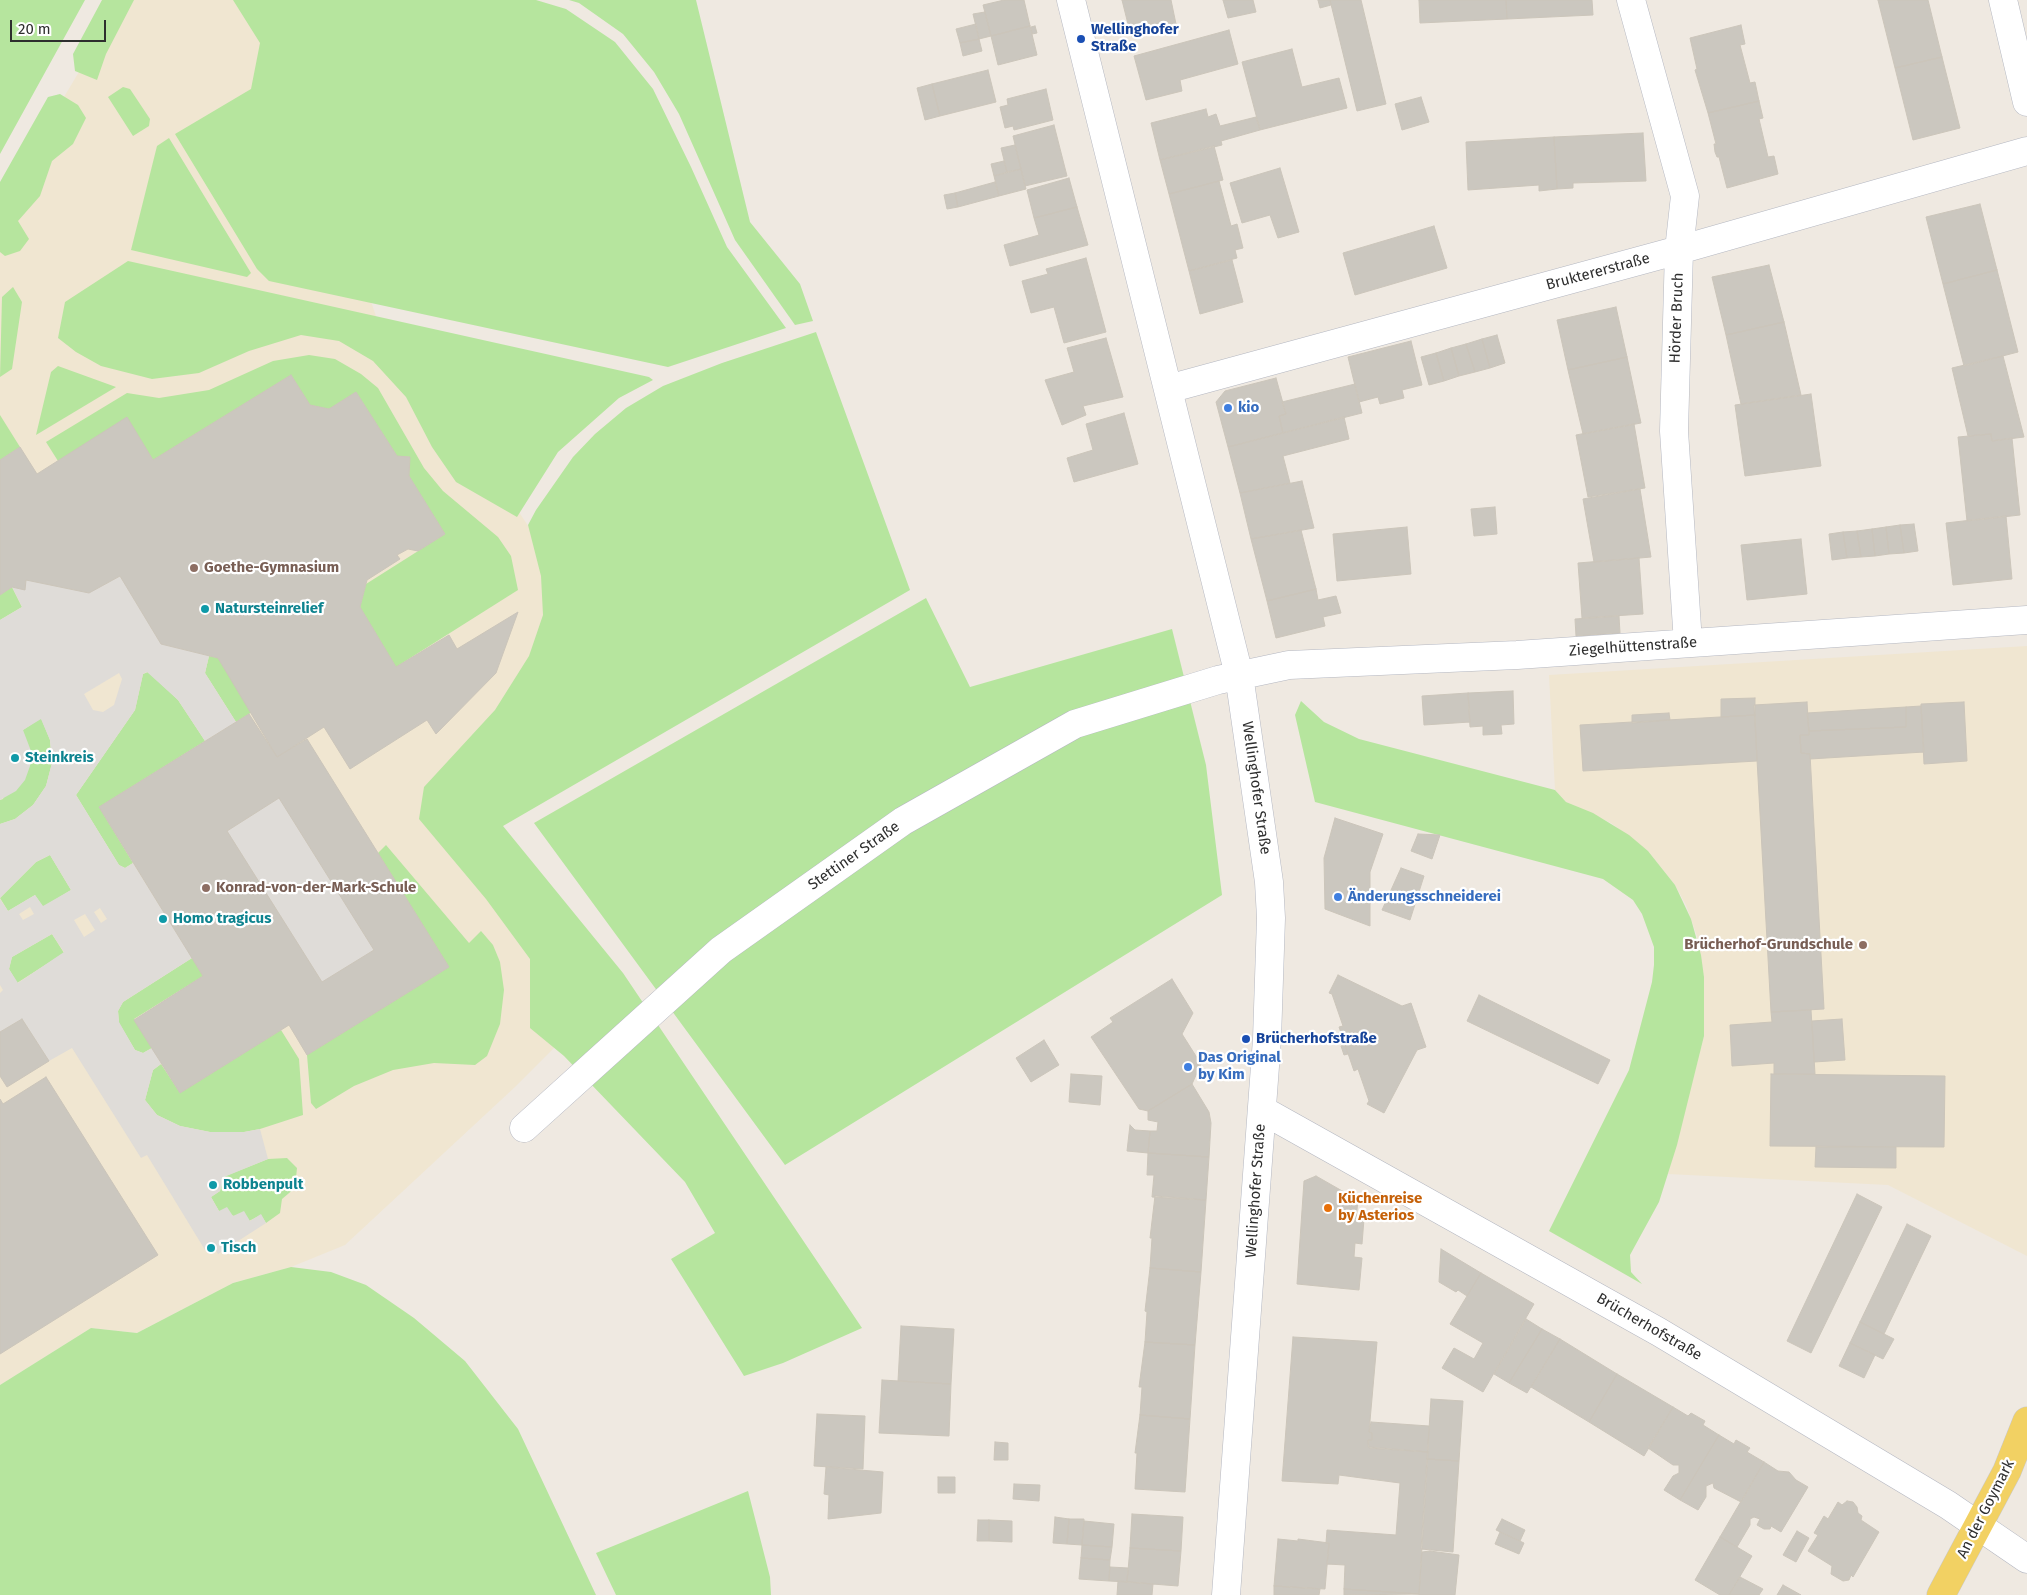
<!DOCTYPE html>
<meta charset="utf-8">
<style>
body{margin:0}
#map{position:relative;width:2027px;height:1595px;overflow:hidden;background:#efe9e1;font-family:"Fira Sans",sans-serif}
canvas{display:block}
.scale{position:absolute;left:10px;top:20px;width:96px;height:22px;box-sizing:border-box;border:2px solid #2e2e2e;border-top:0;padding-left:6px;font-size:15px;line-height:18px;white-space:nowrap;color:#2e2e2e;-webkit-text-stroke:4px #fff;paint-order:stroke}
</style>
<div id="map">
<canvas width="2027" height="1595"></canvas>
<div class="scale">20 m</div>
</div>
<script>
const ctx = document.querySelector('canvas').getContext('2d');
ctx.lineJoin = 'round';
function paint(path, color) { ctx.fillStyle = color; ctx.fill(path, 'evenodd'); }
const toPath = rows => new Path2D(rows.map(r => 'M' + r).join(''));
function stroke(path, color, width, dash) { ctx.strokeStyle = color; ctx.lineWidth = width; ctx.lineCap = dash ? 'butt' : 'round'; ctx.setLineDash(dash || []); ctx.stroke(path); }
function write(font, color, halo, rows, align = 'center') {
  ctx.font = font + ' "Fira Sans",sans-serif'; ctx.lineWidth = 4.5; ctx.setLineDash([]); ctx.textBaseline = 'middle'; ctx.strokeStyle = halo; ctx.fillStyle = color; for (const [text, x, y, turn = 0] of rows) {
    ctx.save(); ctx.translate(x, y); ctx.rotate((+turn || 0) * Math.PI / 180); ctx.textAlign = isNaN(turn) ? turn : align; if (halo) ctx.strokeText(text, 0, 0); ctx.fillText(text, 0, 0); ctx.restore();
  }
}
paint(toPath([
 [122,0,254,0,293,69,385,343,511,500,550,559,548,656,458,800,579,1023,515,1087,345,1245,291,1267,233,1283,137,1333,91,1328,0,1385,0,204],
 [2027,646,2027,1256,1888,1185,1668,1174,1704,1036,1704,977,1697,936,1686,905,1675,885,1648,851,1611,823,1566,802,1555,790,1549,675]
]), '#f0e6d1');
paint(toPath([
 [0,0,85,0,0,154],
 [102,0,134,0,106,54,97,80,75,71,73,54],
 [233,0,536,0,566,9,615,42,653,89,691,167,727,247,786,328,668,367,269,281,257,269,175,134,251,89,260,43],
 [569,0,696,0,750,222,800,284,813,321,795,325,735,240,679,114,654,72,623,34,579,3],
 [123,87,130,89,150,119,149,126,133,136,108,97],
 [60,94,78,105,86,118,73,144,52,161,40,196,18,221,29,239,20,251,5,256,0,252,0,182,48,97],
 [169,138,251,273,247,277,131,250,157,146],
 [128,261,649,377,653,380,619,398,558,452,517,517,456,482,432,447,406,397,373,361,339,341,301,335,249,351,199,373,152,379,101,366,76,352,58,338,65,302],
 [13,287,22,302,12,369,0,377,2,297],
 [816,332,910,590,503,826,623,973,862,1328,783,1363,744,1376,671,1259,715,1233,685,1182,564,1056,530,1028,530,959,486,899,419,819,424,787,495,710,529,656,543,615,541,576,528,525,536,510,573,457,595,434,626,408,663,386,722,363],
 [309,355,335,359,361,374,378,388,424,468,443,491,498,537,511,556,518,590,396,667,360,607,366,584,445,534,409,476,410,457,397,456,356,392,329,409,310,405,291,375,153,460,127,418,58,461,46,442,127,393,159,398,209,390,273,361],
 [58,366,116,387,36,435,51,372],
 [0,415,20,447,0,460],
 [12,587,22,607,0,620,0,595],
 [926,598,970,687,1172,629,1206,765,1222,895,785,1165,534,823],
 [209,656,218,658,252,712,236,722,205,673],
 [148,672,178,700,205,741,99,807,133,863,125,868,119,865,76,795,135,710,143,674],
 [1301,701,1324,722,1359,739,1555,790,1566,802,1593,813,1629,835,1648,851,1675,885,1691,919,1701,955,1704,977,1704,1036,1677,1145,1659,1202,1630,1255,1631,1272,1642,1284,1549,1231,1629,1070,1652,982,1654,965,1654,947,1642,914,1633,900,1603,879,1315,802,1295,715],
 [41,718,50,740,52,763,46,786,33,805,15,819,0,824,0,800,3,799,23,730],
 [386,845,469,943,481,931,493,945,500,962,504,990,500,1024,487,1056,475,1065,434,1063,393,1070,354,1086,316,1109,311,1103,307,1055,449,967,378,853],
 [50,855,71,890,43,907,35,895,8,911,0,898,36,862],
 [52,934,64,953,17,983,9,969,12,957],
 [192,958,203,976,134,1019,152,1048,143,1053,135,1050,119,1023,118,1011,123,1002],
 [281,1030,299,1059,303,1115,260,1129,244,1132,210,1132,180,1126,157,1115,145,1100,153,1070,161,1064,180,1093],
 [287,1158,297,1168,295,1188,282,1199,280,1213,266,1223,261,1215,249,1221,219,1211,211,1197,220,1191,223,1177,268,1159],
 [291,1267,331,1272,366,1285,414,1318,465,1361,518,1429,596,1595,0,1595,0,1385,91,1328,137,1333,233,1283],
 [748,1491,770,1577,771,1595,616,1595,596,1553]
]), '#b6e59e');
paint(toPath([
 [120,576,161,644,209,656,205,673,236,722,205,741,178,700,147,672,143,674,135,710,76,795,119,865,125,868,133,863,192,958,123,1002,118,1011,119,1022,135,1050,143,1053,152,1048,161,1064,153,1070,145,1100,157,1115,180,1126,210,1132,244,1132,260,1129,268,1159,224,1177,220,1191,211,1197,219,1211,227,1207,233,1216,244,1211,250,1221,261,1214,266,1223,218,1254,213,1245,205,1250,147,1155,141,1158,72,1048,49,1061,22,1019,0,1032,0,993,3,990,0,985,0,899,8,911,35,895,43,906,71,890,50,855,36,862,0,898,0,824,15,819,33,805,46,786,52,763,50,740,41,719,23,730,31,751,30,766,25,780,16,791,0,800,0,620,22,607,12,587,25,590,26,580,89,593],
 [119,673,122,679,114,705,103,712,93,710,84,694],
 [30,907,34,914,23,920,19,914],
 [100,908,107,919,101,923,94,912],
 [85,914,95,930,84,937,74,920],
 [52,934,64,952,18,983,9,969,12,957],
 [279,798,374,950,322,982,227,831]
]), '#dfdcd8');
const building = toPath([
 [1004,0,1024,0,1030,26,991,36,983,5,1004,0],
 [1122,0,1171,0,1176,24,1131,36,1122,0],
 [1223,0,1253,0,1256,12,1228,18,1223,0],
 [1318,0,1330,0,1331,5,1320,8,1318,0],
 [1330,0,1361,0,1386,104,1357,111,1330,0],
 [1419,0,1506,0,1507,19,1420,23,1419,0],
 [1506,0,1592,0,1593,15,1507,19,1506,0],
 [1878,0,1928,0,1942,57,1895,68,1878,0],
 [985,12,991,36,979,39,973,14,985,12],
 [976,24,979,39,960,43,956,29,976,24],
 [1741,25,1745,44,1740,45,1750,83,1755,82,1759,101,1708,113,1695,70,1697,69,1690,38,1741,25],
 [1030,26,1037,55,998,65,991,36,1030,26],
 [1035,26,1037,33,1032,34,1031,27,1035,26],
 [1229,30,1238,64,1180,80,1182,91,1146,100,1134,56,1229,30],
 [979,39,982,51,963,56,960,43,979,39],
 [1292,49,1302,87,1339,78,1347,108,1260,130,1242,62,1292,49],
 [1942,57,1960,128,1913,140,1895,68,1942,57],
 [988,70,996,102,940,116,932,84,988,70],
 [932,84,940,116,925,120,917,88,932,84],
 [1046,89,1053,120,1014,130,1013,126,1005,128,1000,107,1008,105,1007,99,1046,89],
 [1421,97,1429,122,1402,130,1395,104,1421,97],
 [1759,101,1763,118,1759,119,1768,157,1774,156,1778,174,1727,188,1719,157,1717,157,1715,152,1714,144,1716,144,1708,113,1759,101],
 [1206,109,1208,117,1216,114,1220,126,1256,117,1260,130,1221,141,1222,145,1160,160,1151,123,1206,109],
 [1054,125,1067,176,1025,186,1013,136,1054,125],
 [1643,133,1646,181,1573,183,1573,188,1557,189,1554,137,1643,133],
 [1554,137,1557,189,1539,191,1539,185,1468,190,1466,142,1554,137],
 [1015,145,1021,169,1007,172,1001,148,1015,145],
 [1214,146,1223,180,1169,194,1160,160,1214,146],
 [1004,161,1007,172,994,176,991,164,1004,161],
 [1280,168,1299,232,1278,238,1270,215,1242,223,1230,183,1280,168],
 [1021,169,1026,189,999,196,994,176,1021,169],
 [1069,178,1077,207,1034,218,1027,190,1069,178],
 [1219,181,1231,226,1237,224,1243,248,1235,250,1237,258,1189,271,1169,194,1219,181],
 [995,182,999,196,958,207,955,193,995,182],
 [955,193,958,207,947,209,944,195,955,193],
 [1980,204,1997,270,1943,284,1926,217,1980,204],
 [1077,207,1088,245,1010,266,1004,245,1039,235,1034,218,1077,207],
 [1434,226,1447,268,1355,295,1343,253,1434,226],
 [1086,258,1106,332,1064,343,1054,307,1031,313,1022,281,1048,274,1046,269,1086,258],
 [1232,260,1243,302,1200,314,1189,271,1232,260],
 [1769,265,1784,322,1726,335,1712,277,1769,265],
 [1997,270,2018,352,1964,366,1943,284,1997,270],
 [1616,307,1627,357,1568,370,1557,320,1616,307],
 [1784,322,1801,395,1741,404,1726,335,1784,322],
 [1497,335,1505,363,1490,368,1482,339,1497,335],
 [1106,338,1123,397,1083,406,1086,415,1062,425,1045,380,1074,372,1067,348,1106,338],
 [1482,339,1490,368,1475,372,1466,344,1482,339],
 [1411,341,1422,385,1402,390,1404,398,1380,404,1378,397,1359,402,1348,357,1411,341],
 [1466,344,1475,372,1459,376,1451,348,1466,344],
 [1451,348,1459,376,1444,381,1436,353,1451,348],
 [1436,353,1444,381,1429,385,1421,357,1436,353],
 [2003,356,2024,437,1992,441,1991,434,1968,436,1952,368,2003,356],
 [1627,357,1641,423,1583,434,1568,370,1627,357],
 [291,375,310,405,329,409,356,392,397,456,410,457,409,476,445,534,418,551,408,549,397,555,400,559,367,580,360,607,396,667,449,635,457,649,518,612,496,673,436,734,427,720,350,769,324,727,277,757,218,658,161,644,120,576,89,593,26,580,25,590,12,587,0,595,0,460,20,447,37,474,127,417,153,460,291,375],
 [1276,378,1286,414,1279,416,1283,433,1228,447,1216,402,1225,391,1276,378],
 [1355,384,1362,413,1283,433,1279,416,1286,414,1282,402,1355,384],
 [1811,394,1821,466,1745,476,1735,405,1811,394],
 [1124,413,1138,464,1074,482,1067,458,1093,450,1086,424,1124,413],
 [1344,417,1349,439,1283,456,1290,483,1240,493,1228,447,1344,417],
 [1634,424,1645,488,1588,497,1576,435,1634,424],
 [1991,434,1992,441,2012,438,2020,515,1967,521,1958,437,1991,434],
 [1302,481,1314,528,1251,539,1240,493,1302,481],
 [1640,489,1651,557,1594,562,1583,499,1640,489],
 [1495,507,1497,534,1474,536,1471,509,1495,507],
 [2006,516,2012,579,1953,585,1946,523,2006,516],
 [1914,524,1918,551,1904,553,1900,525,1914,524],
 [1900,525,1904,553,1889,554,1886,527,1900,525],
 [1407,527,1411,574,1337,581,1333,534,1407,527],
 [1886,527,1889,554,1875,556,1872,529,1886,527],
 [1872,529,1875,556,1861,557,1857,531,1872,529],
 [1301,530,1316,589,1267,601,1251,539,1301,530],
 [1857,531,1861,557,1847,558,1843,532,1857,531],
 [1843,532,1847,558,1832,560,1829,534,1843,532],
 [1801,539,1807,594,1747,600,1741,545,1801,539],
 [1639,558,1643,614,1582,618,1578,563,1639,558],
 [1316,589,1318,600,1336,596,1341,613,1323,617,1325,626,1276,638,1267,601,1316,589],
 [1619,616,1620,633,1576,636,1575,619,1619,616],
 [1513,691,1514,724,1501,725,1502,734,1483,735,1483,726,1470,727,1468,693,1513,691],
 [1468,693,1470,722,1424,725,1422,696,1468,693],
 [1755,698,1755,715,1721,717,1721,699,1755,698],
 [1807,702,1809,735,1800,735,1801,753,1810,754,1824,1009,1771,1012,1754,705,1807,702],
 [1964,702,1967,761,1924,764,1921,704,1964,702],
 [1921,706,1924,752,1810,759,1810,754,1801,753,1800,735,1809,735,1809,731,1906,727,1906,707,1921,706],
 [1906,707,1906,727,1809,731,1807,713,1906,707],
 [1669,713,1670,720,1632,723,1632,715,1669,713],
 [249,714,277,757,307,739,449,967,307,1055,289,1025,180,1093,134,1020,203,976,99,807,249,714],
 [279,798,374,950,322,982,227,831,279,798],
 [1755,715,1757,761,1583,771,1580,725,1755,715],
 [1335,818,1383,834,1370,872,1370,926,1325,909,1324,858,1335,818],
 [1418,834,1440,835,1432,859,1411,851,1418,834],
 [1401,868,1424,876,1410,920,1382,910,1401,868],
 [1338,975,1402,1006,1411,1003,1426,1047,1417,1050,1384,1113,1367,1104,1369,1101,1358,1069,1354,1071,1339,1027,1343,1026,1332,994,1329,993,1338,975],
 [1172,979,1193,1013,1182,1034,1201,1064,1192,1084,1148,1111,1139,1109,1091,1037,1113,1022,1110,1018,1172,979],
 [1479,995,1610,1060,1598,1084,1467,1021,1479,995],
 [1811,1010,1815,1074,1774,1074,1774,1063,1732,1066,1730,1025,1772,1022,1771,1012,1811,1010],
 [22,1019,49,1061,7,1087,0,1076,0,1032,22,1019],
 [1842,1019,1845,1060,1814,1062,1812,1021,1842,1019],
 [1044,1040,1059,1065,1031,1082,1016,1058,1044,1040],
 [1345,1045,1348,1054,1344,1055,1341,1046,1345,1045],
 [1071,1074,1102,1076,1100,1105,1069,1102,1071,1074],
 [1771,1074,1945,1076,1944,1147,1770,1146,1771,1074],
 [46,1077,158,1255,0,1354,0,1099,3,1104,46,1077],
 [1192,1084,1209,1112,1211,1123,1209,1157,1148,1153,1150,1131,1157,1131,1158,1122,1148,1120,1148,1111,1192,1084],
 [1130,1125,1135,1130,1150,1131,1148,1153,1127,1151,1130,1125],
 [1816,1147,1896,1147,1896,1168,1815,1167,1816,1147],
 [1148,1153,1209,1157,1206,1200,1152,1197,1154,1175,1147,1175,1148,1153],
 [1316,1176,1358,1200,1356,1219,1364,1219,1362,1244,1355,1243,1354,1257,1362,1258,1359,1290,1297,1284,1304,1181,1316,1176],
 [1857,1194,1882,1207,1811,1353,1787,1341,1857,1194],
 [1155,1196,1206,1200,1201,1272,1150,1268,1152,1238,1150,1238,1155,1196],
 [1907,1224,1931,1236,1884,1334,1860,1322,1907,1224],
 [1441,1249,1481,1273,1467,1296,1458,1290,1456,1292,1439,1282,1441,1249],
 [1150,1268,1201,1272,1195,1345,1145,1342,1147,1312,1145,1311,1150,1268],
 [1481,1273,1534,1304,1483,1392,1442,1368,1454,1348,1474,1359,1483,1343,1450,1324,1481,1273],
 [1526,1319,1542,1329,1509,1383,1494,1374,1526,1319],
 [1860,1322,1894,1339,1883,1359,1850,1343,1860,1322],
 [901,1326,954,1329,951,1384,898,1381,901,1326],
 [1542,1329,1560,1339,1527,1393,1509,1383,1542,1329],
 [1293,1337,1377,1342,1369,1432,1372,1433,1372,1440,1368,1440,1368,1447,1428,1452,1419,1594,1344,1589,1345,1565,1327,1564,1329,1543,1326,1543,1327,1530,1396,1535,1400,1483,1339,1475,1338,1484,1282,1481,1293,1337],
 [1560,1339,1617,1374,1589,1422,1531,1387,1560,1339],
 [1145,1342,1195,1345,1190,1419,1140,1415,1142,1387,1139,1387,1145,1342],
 [1850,1343,1875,1355,1864,1378,1839,1366,1850,1343],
 [1617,1374,1673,1407,1644,1456,1589,1422,1617,1374],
 [882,1380,951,1384,949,1436,879,1433,882,1380],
 [1431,1399,1463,1401,1459,1461,1427,1459,1431,1399],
 [1673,1407,1688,1416,1691,1413,1705,1421,1703,1425,1719,1435,1680,1500,1664,1490,1673,1476,1679,1473,1679,1465,1673,1465,1648,1448,1673,1407],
 [817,1414,865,1416,863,1469,814,1466,817,1414],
 [1140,1415,1190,1419,1185,1492,1135,1489,1137,1453,1135,1453,1140,1415],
 [1371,1422,1429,1426,1428,1452,1369,1448,1368,1440,1372,1440,1372,1433,1369,1432,1371,1422],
 [1719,1435,1734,1444,1736,1440,1750,1448,1747,1452,1764,1462,1741,1502,1714,1488,1713,1483,1706,1486,1706,1497,1698,1510,1680,1500,1719,1435],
 [995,1442,1008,1443,1008,1460,994,1460,995,1442],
 [1427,1459,1459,1461,1453,1552,1421,1549,1427,1459],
 [1764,1462,1778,1471,1789,1472,1796,1480,1808,1487,1781,1532,1771,1526,1770,1529,1764,1529,1757,1525,1760,1519,1754,1517,1750,1519,1750,1525,1737,1547,1720,1537,1764,1462],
 [826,1467,883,1472,881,1513,828,1519,829,1495,824,1494,826,1467],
 [938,1477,955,1477,955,1493,938,1493,938,1477],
 [1014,1484,1040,1485,1039,1501,1013,1499,1014,1484],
 [1847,1501,1853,1502,1857,1507,1858,1513,1862,1516,1861,1520,1879,1532,1853,1577,1851,1575,1849,1580,1843,1581,1831,1574,1832,1566,1808,1551,1818,1535,1814,1533,1824,1516,1828,1519,1838,1502,1842,1505,1847,1501],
 [1132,1514,1183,1517,1181,1551,1130,1548,1132,1514],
 [1055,1517,1069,1519,1067,1544,1053,1543,1055,1517],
 [1069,1519,1084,1519,1082,1545,1067,1544,1069,1519],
 [1502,1519,1525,1530,1520,1541,1496,1530,1502,1519],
 [978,1520,989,1520,989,1541,977,1541,978,1520],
 [989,1520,1012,1521,1012,1542,989,1541,989,1520],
 [1084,1521,1114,1524,1112,1547,1082,1545,1084,1521],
 [1797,1531,1809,1538,1796,1562,1783,1555,1797,1531],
 [1500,1532,1524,1543,1519,1554,1495,1544,1500,1532],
 [1720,1537,1752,1556,1729,1595,1720,1595,1695,1580,1720,1537],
 [1278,1539,1298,1541,1298,1539,1329,1543,1325,1589,1274,1586,1278,1539],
 [1082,1545,1112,1547,1110,1560,1081,1558,1082,1545],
 [1130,1548,1181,1551,1178,1586,1127,1582,1130,1548],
 [1430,1551,1459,1555,1455,1595,1419,1595,1422,1552,1430,1551],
 [1081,1558,1110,1560,1109,1581,1079,1579,1081,1558],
 [1110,1567,1128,1568,1127,1582,1109,1581,1110,1567],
 [1740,1577,1763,1589,1759,1595,1729,1595,1740,1577],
 [1118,1581,1153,1584,1152,1595,1117,1595,1118,1581],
 [1783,1585,1801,1595,1777,1595,1783,1585],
 [1274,1586,1320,1589,1319,1595,1274,1595,1274,1586],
 [1344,1589,1419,1594,1344,1595,1344,1589]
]);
paint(building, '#cbc7bf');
stroke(building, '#cbc5ba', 1);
const minor = toPath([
 [1071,0,1239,675,1269,882,1271,918,1267,1039,1226,1595],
 [1631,0,1685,196,1679,250,1674,431,1688,643],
 [2003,0,2027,102],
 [1168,389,1679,250,2027,151],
 [1262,1110,1659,1332,1948,1505,2027,1559],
 [524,1128,721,950,903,821,1075,724,1218,680,1289,665,1517,655,2027,620]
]);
const major = toPath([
 [1941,1595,2007,1471,2027,1421]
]);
stroke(minor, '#b4b7c1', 29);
stroke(major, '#c9c9c9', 29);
stroke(minor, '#fff', 28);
stroke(major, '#f2d163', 28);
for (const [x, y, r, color] of [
 [1081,39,5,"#1a4fb4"],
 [1228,408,5,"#3f7fe0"],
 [194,568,5,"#8d6e63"],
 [205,609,5,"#0f9aa8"],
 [15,758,5,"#0f9aa8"],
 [206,888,5,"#8d6e63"],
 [1338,897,5,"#3f7fe0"],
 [163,919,5,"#0f9aa8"],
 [1863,945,5,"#8d6e63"],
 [1246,1039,5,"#1a4fb4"],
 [1188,1067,5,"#3f7fe0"],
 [213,1185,5,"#0f9aa8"],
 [1328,1208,5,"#e8710a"],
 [211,1248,5,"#0f9aa8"]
]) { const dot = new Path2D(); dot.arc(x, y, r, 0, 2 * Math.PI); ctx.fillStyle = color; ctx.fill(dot); stroke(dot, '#fff', 2); }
write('bold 15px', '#164399', '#fff', [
 ["Wellinghofer",1091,30],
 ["Straße",1091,47],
 ["Brücherhofstraße",1256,1039]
], 'left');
write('15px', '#2e2e2e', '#fff', [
 ["Bruktererstraße",1598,272,-15],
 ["Hörder Bruch",1677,318,-88],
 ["Ziegelhüttenstraße",1633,647,-4],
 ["Wellinghofer Straße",1256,788,82],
 ["Stettiner Straße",854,856,-35],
 ["Wellinghofer Straße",1256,1191,-86],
 ["Brücherhofstraße",1649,1327,30],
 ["An der Goymark",1986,1509,-63]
]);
write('bold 15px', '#366cbe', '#fff', [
 ["kio",1238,408],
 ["Änderungsschneiderei",1348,897],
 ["Das Original",1198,1058],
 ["by Kim",1198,1075]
], 'left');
write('bold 15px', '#785e54', '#fff', [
 ["Goethe-Gymnasium",204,568],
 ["Konrad-von-der-Mark-Schule",216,888],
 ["Brücherhof-Grundschule",1853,945,"right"]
], 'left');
write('bold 15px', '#0d838f', '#fff', [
 ["Natursteinrelief",215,609],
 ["Steinkreis",25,758],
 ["Homo tragicus",173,919],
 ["Robbenpult",223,1185],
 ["Tisch",221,1248]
], 'left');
write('bold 15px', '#c56008', '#fff', [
 ["Küchenreise",1338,1199],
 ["by Asterios",1338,1216]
], 'left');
</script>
